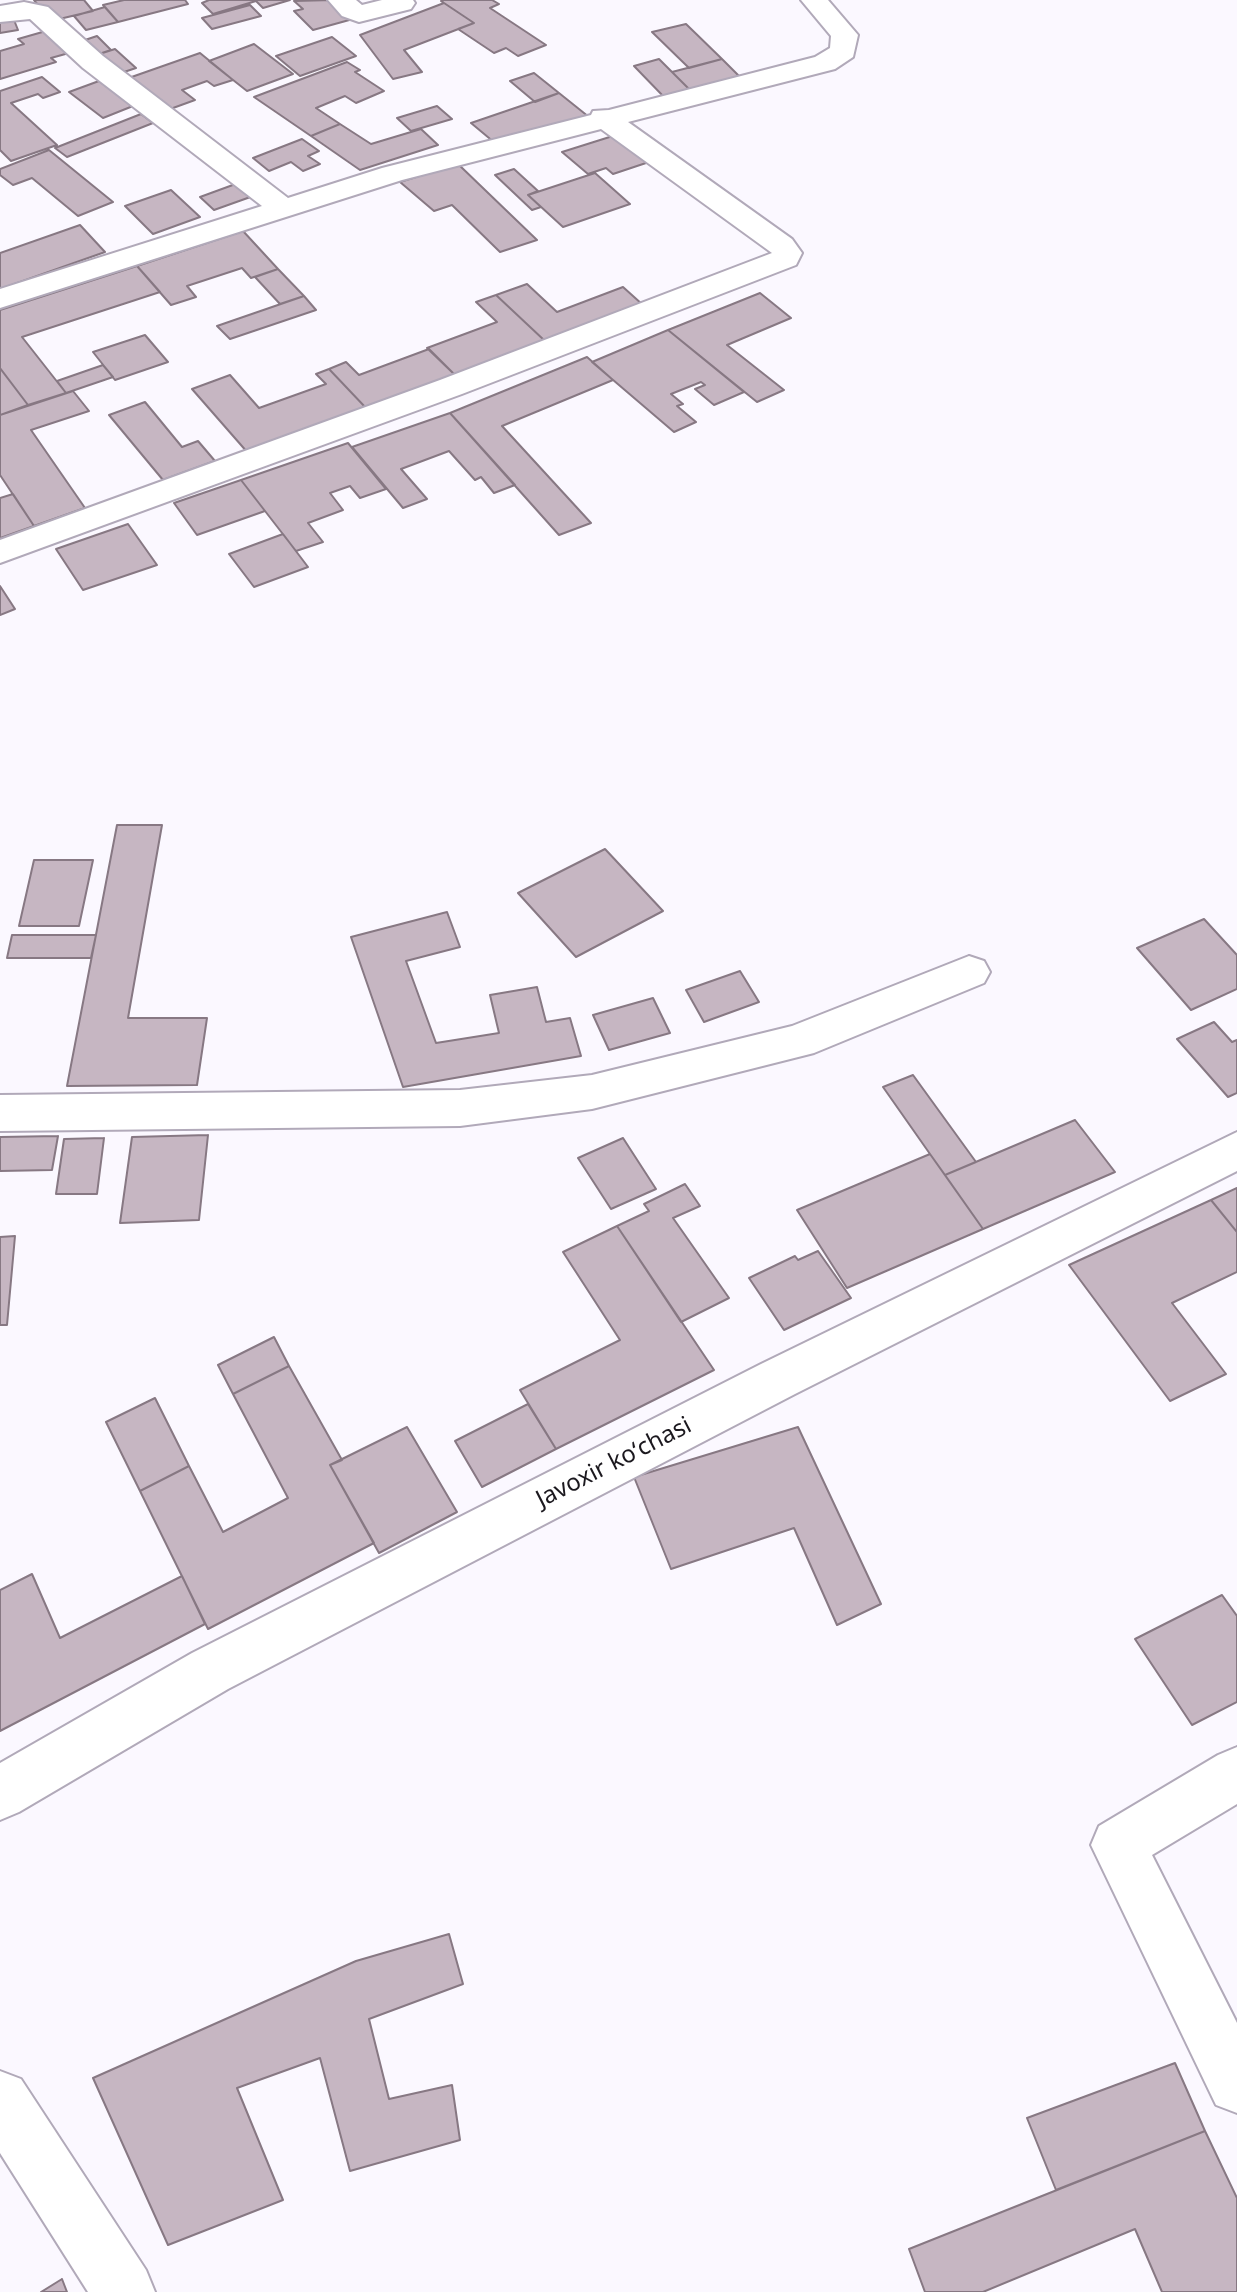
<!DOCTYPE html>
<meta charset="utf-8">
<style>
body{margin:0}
canvas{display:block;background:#fbf8ff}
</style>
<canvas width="1237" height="2292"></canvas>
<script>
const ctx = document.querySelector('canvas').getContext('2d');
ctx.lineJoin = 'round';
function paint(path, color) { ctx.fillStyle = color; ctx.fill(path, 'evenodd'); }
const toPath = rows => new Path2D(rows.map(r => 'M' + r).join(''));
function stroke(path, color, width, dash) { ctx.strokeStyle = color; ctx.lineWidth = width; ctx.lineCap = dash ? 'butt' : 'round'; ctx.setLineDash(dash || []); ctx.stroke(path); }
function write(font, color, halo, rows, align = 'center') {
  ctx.font = font + ' "Noto Sans",sans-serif'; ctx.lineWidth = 6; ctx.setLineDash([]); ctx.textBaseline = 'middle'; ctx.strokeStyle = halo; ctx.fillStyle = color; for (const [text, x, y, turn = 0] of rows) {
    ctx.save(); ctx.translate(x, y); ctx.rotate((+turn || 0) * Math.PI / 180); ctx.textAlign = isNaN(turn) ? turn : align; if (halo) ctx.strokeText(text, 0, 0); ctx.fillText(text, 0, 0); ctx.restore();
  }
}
const building = toPath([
 [34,0,84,0,93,11,51,21,34,0],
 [124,0,185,0,188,4,118,22,103,5,124,0],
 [290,0,263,8,256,1,213,14,202,3,209,0,290,0],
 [333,0,353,19,313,30,294,11,303,9,294,1,333,0],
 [444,0,492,0,499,4,490,8,546,45,518,56,506,48,494,53,458,29,474,23,441,1,444,0],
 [444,3,474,23,404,50,422,72,393,79,360,35,444,3],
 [250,5,261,16,212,29,202,18,250,5],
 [105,7,118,22,86,30,74,16,105,7],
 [14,20,18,30,0,33,0,22,14,20],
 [686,24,722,59,689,68,652,32,686,24],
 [46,31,69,53,51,58,56,62,0,79,0,51,24,44,18,39,46,31],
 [97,36,111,50,93,56,79,42,97,36],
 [332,37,356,56,300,76,276,56,332,37],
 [254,44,293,74,247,91,209,61,254,44],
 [115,49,136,68,115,75,93,56,115,49],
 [200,53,233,80,214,86,207,81,182,90,195,100,162,112,123,80,200,53],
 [659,59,690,90,664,97,634,66,659,59],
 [722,59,740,77,690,90,672,72,722,59],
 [347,62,360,70,355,72,384,91,356,103,345,96,316,108,340,124,311,136,254,97,347,62],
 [534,73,559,93,535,102,510,81,534,73],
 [42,77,60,92,43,98,38,94,11,103,57,145,11,161,0,150,0,91,42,77],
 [99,81,133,106,103,118,69,92,99,81],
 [559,93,589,117,495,143,471,123,559,93],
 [437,106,452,119,411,131,397,118,437,106],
 [141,114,153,123,67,157,55,148,141,114],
 [340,124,371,144,421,129,438,145,360,170,311,136,340,124],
 [616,135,649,162,613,174,606,168,588,174,562,152,616,135],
 [302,139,319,151,308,156,320,164,303,171,291,162,269,171,253,158,302,139],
 [49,150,113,202,78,216,32,178,13,185,0,175,0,169,49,150],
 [458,164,537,240,500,252,452,205,434,211,400,182,458,164],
 [514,169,538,191,528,195,541,207,532,210,495,175,514,169],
 [595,173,630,204,563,227,528,195,595,173],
 [241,182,256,195,214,210,200,197,241,182],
 [171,190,200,217,153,234,125,206,171,190],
 [80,225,105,252,0,289,0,253,80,225],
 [243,231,278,269,251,278,242,268,187,286,196,297,171,305,137,266,243,231],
 [137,266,160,292,22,337,66,393,28,405,0,368,0,310,137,266],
 [278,269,304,296,280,304,255,277,278,269],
 [527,284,557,312,623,287,643,305,545,341,496,295,527,284],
 [760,293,791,318,727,345,784,390,757,402,668,330,760,293],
 [496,295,545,341,455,375,427,348,497,322,476,302,496,295],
 [304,296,316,310,230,339,217,326,304,296],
 [668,330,744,392,714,405,695,389,705,385,701,382,671,394,683,404,677,406,696,422,674,432,592,362,668,330],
 [145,335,168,362,115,380,93,352,145,335],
 [429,349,455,375,366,408,329,369,346,362,359,375,429,349],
 [587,357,613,380,502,426,591,523,559,535,450,413,587,357],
 [103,365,113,377,66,393,57,381,103,365],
 [0,368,28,405,0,415,0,368],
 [329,369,366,408,248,453,192,389,230,375,259,408,326,384,316,374,329,369],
 [73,391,89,411,31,430,85,508,34,526,0,475,0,415,73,391],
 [145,402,182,447,198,441,215,461,163,480,109,415,145,402],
 [450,413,515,485,494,493,481,477,475,480,449,451,401,469,427,499,403,508,352,447,450,413],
 [348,443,386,489,360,498,350,486,330,493,343,510,308,523,323,542,296,551,241,480,348,443],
 [241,480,265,511,197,535,174,503,241,480],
 [13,494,34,526,0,538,0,498,13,494],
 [128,524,157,565,83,590,56,549,128,524],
 [283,534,308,567,254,587,229,554,283,534],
 [0,586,15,609,0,615,0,586],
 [117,825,162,825,128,1018,207,1018,197,1085,67,1086,117,825],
 [605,849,663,911,576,957,518,893,605,849],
 [34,860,93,860,79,926,19,926,34,860],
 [447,912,460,947,406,961,436,1043,499,1033,490,995,537,987,546,1022,570,1018,581,1056,403,1087,351,937,447,912],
 [1204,919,1237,955,1237,989,1191,1010,1137,948,1204,919],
 [12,935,96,935,91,958,7,958,12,935],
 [740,971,759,1002,704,1022,686,990,740,971],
 [653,998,670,1033,609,1050,593,1015,653,998],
 [1214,1022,1232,1042,1237,1040,1237,1093,1228,1097,1177,1039,1214,1022],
 [913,1075,976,1162,945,1175,930,1154,883,1087,913,1075],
 [1075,1120,1115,1172,983,1229,945,1175,1075,1120],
 [208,1135,199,1220,120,1223,132,1137,208,1135],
 [58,1136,52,1170,0,1171,0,1137,58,1136],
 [104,1138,97,1194,56,1194,64,1139,104,1138],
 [623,1138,656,1189,611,1209,578,1158,623,1138],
 [930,1154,983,1229,847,1288,797,1210,930,1154],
 [685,1184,700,1206,673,1218,729,1298,681,1322,617,1226,649,1211,644,1204,685,1184],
 [1237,1188,1237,1232,1211,1200,1237,1188],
 [1211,1200,1237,1232,1237,1272,1172,1303,1226,1374,1170,1401,1069,1265,1211,1200],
 [617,1226,714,1370,556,1449,520,1390,620,1340,563,1252,617,1226],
 [15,1236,7,1325,0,1325,0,1237,15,1236],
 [818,1251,851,1298,784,1330,749,1278,795,1256,798,1260,818,1251],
 [274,1337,289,1366,233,1394,218,1365,274,1337],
 [289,1366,342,1460,330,1465,374,1543,208,1629,140,1491,189,1466,223,1532,288,1498,233,1394,289,1366],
 [155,1398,189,1466,140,1491,106,1422,155,1398],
 [528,1404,556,1449,482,1487,455,1441,528,1404],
 [407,1427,457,1512,379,1553,330,1465,407,1427],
 [798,1427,881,1604,837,1625,794,1528,671,1569,634,1477,798,1427],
 [32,1574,60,1638,182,1576,205,1624,0,1731,0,1590,32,1574],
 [1222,1595,1237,1616,1237,1702,1192,1725,1135,1639,1222,1595],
 [449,1934,463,1984,369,2019,389,2099,452,2085,460,2140,350,2171,320,2058,237,2088,283,2200,168,2245,93,2078,356,1961,449,1934],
 [1175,2063,1205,2131,1056,2190,1027,2118,1175,2063],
 [1205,2131,1237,2198,1237,2292,1162,2292,1135,2229,983,2292,925,2292,909,2249,1205,2131],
 [62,2279,67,2292,41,2292,62,2279]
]);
paint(building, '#c6b6c2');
stroke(building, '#877883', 2);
const minor = toPath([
 [328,0,356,0,362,5,382,0,413,0,415,3,411,9,359,22,342,16,328,0],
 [801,0,828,0,858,35,853,57,835,69,628,122,792,239,802,253,796,265,462,394,0,563,0,540,440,380,772,253,601,129,402,180,0,308,0,289,262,206,83,68,30,19,0,22,0,6,24,2,48,7,103,56,288,198,382,168,591,115,593,111,609,110,815,57,830,48,831,36,801,0],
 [969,956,984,961,990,972,984,983,814,1053,592,1109,460,1126,0,1131,0,1095,460,1090,592,1075,792,1026,969,956],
 [1237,1132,1237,1171,795,1394,228,1689,19,1812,0,1820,0,1763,192,1653,761,1364,1237,1132],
 [1237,1747,1237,1804,1152,1855,1237,2023,1237,2113,1216,2105,1091,1845,1099,1826,1218,1755,1237,1747],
 [0,2071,21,2079,146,2270,155,2292,88,2292,0,2153,0,2071]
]);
stroke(minor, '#b1a9b9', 4);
paint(minor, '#fff');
write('24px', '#1b181e', '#fff', [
 ["Javoxir koʻchasi",614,1463,-27]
]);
</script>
